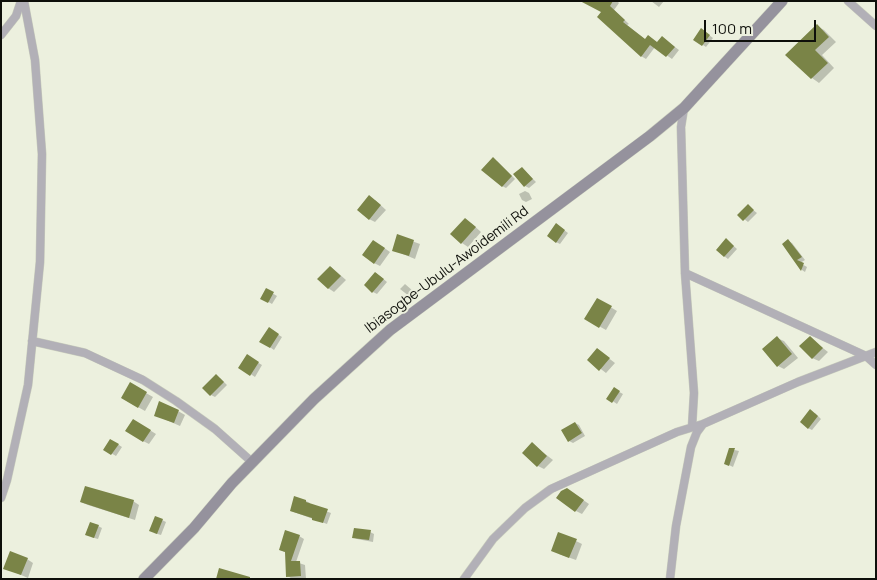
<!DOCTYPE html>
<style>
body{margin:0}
#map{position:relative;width:877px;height:580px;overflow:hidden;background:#ecf0de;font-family:Manrope,sans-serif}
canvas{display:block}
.frame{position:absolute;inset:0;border:2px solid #0e0f0a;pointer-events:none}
.scale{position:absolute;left:704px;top:20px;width:112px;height:22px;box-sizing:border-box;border:2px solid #0e0f0a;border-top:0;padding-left:6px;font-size:15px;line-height:18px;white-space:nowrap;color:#0e0f0a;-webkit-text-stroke:4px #ecf0de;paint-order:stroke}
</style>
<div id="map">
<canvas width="877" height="580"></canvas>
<div class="frame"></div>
<div class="scale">100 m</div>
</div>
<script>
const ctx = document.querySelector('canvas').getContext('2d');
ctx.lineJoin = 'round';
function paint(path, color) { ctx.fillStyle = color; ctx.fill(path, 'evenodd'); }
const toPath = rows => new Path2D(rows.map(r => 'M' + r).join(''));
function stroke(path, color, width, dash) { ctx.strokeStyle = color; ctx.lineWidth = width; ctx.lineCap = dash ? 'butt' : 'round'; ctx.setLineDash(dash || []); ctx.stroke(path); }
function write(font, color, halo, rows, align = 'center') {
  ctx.font = font + ' Manrope,sans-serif'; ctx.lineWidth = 4; ctx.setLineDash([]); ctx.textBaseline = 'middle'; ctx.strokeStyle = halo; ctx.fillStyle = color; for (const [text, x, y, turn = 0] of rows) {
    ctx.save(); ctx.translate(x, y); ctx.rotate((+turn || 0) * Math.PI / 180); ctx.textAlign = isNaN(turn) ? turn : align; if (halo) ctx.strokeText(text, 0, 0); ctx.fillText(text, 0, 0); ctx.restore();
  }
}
paint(toPath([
 [586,1,617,1,619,3,614,10,629,24,627,25,646,40,658,43,667,41,679,50,672,59,655,47,646,59,641,56,603,12],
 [651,1,664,1,659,7],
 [817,26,824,30,836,42,822,55,834,68,819,83,812,78],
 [705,32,713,38,706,47,703,45],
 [497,161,515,179,506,188,502,186],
 [522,168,536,182,529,188,525,186],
 [525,191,529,193,532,199,526,202,522,200,519,194],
 [375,200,386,210,375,222,369,219],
 [748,206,757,213,748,222,739,215],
 [471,223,481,232,468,247,462,243],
 [560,227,568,233,560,244,556,242],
 [398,236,420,244,415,259,393,250],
 [727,240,737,249,728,259,724,256],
 [788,241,792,243,805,260,800,263,807,267,805,272,802,270,783,244],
 [380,245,390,252,380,266,374,263],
 [331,267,346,280,334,292,328,288],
 [376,273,387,282,377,294,373,292],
 [405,284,413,291,409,296,400,289],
 [267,290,277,296,272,304,262,298],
 [597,299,617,311,606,330,586,319],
 [269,329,282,337,274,350,261,341],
 [777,338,784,341,798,358,784,369,778,366],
 [810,338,828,352,819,361,812,358],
 [598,350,615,363,606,373,589,360],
 [247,356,262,365,255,377,240,367],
 [220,378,227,385,215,397,211,395],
 [130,384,153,397,145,411,122,398],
 [614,389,623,394,617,404,608,398],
 [178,411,185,415,180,426,155,415],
 [815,413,821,419,812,430,808,428],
 [575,423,579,425,585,436,573,443,569,441],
 [140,424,156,434,149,444,143,441],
 [111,440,122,447,116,456,104,449],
 [532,444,553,460,544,469,538,466],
 [730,449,739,451,733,467,725,463],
 [573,493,589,504,582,514,576,511],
 [133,501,139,505,135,520,88,505,81,502],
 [306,501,310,503,309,505,331,513,327,524,291,511],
 [162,520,166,522,161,535,154,533],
 [98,526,102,528,98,539,91,537],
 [370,532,374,534,373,542,357,539,353,537],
 [299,536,304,539,296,562,305,565,306,579,292,579,288,576,287,553,280,550],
 [576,541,582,544,576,560,559,554],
 [27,559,33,563,28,578,5,568]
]), '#0003');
paint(toPath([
 [580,1,613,1,610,6,625,20,623,22,645,39,648,35,657,42,662,36,675,47,666,57,650,45,641,57,597,17,601,12],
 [817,24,829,37,815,50,828,63,811,79,785,55],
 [701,28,710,35,702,46,693,40],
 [493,157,512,176,502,187,481,170],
 [522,167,533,179,524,187,513,174],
 [369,195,381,205,369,220,357,210],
 [748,204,754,210,743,221,737,215],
 [465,218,476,227,461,244,450,234],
 [556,223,565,230,556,243,547,236],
 [397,234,414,240,409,256,392,251],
 [726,238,734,246,724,257,716,250],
 [788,239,802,257,797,260,804,263,801,271,782,244],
 [373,240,385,248,374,264,362,255],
 [330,266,341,276,328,289,317,279],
 [375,272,384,279,372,293,364,285],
 [266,288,274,292,268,303,260,299],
 [597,298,612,306,599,328,584,319],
 [269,327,279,334,270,348,259,342],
 [777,336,792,354,777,367,762,349],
 [810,336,823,348,812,359,799,346],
 [597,348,610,358,599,371,587,360],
 [247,354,259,362,250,376,238,368],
 [216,374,224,382,210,396,202,388],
 [130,382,147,392,138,408,121,398],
 [614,387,620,391,612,403,606,399],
 [159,401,179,410,174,423,154,416],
 [810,409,818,416,808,429,800,422],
 [133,419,151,430,143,442,125,431],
 [575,422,582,433,568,442,561,430],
 [110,439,119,444,111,455,103,450],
 [532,442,547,456,537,467,522,453],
 [729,448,735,448,729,466,724,464],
 [85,486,134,500,129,518,80,502],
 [567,488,584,500,575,512,556,498,561,491],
 [294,496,306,500,306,502,328,509,323,523,312,520,312,518,290,511],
 [155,516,163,519,157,534,149,531],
 [90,522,99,525,94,538,85,535],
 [354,528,371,530,369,540,352,538],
 [285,530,300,535,291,561,300,561,301,576,286,577,285,552,279,550],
 [558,532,577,539,569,558,551,551],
 [10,551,28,558,21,575,3,569],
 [219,568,250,577,250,579,216,579]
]), '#7a8447');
const street = toPath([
 [848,1,876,26],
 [1,35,16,16,21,1],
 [684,108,681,127,685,273,694,393,692,427],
 [685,273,866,356,876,365],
 [32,341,85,353,143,380,176,401,215,429,252,462],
 [1,498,7,480,28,385,40,262,42,154,35,60,24,1],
 [464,579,493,539,525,508,551,489,677,432,703,424,798,382,876,352],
 [670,579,676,526,691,447,697,432,703,424]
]);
const secondary = toPath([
 [144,579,194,528,232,483,314,399,390,330,650,136,684,108,782,1]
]);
stroke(street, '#c8ccbc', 9);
stroke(secondary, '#c8ccbc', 12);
stroke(street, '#b2b0b7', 8);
stroke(secondary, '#95929d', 11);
write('14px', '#0e0f0a', '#ecf0de', [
 ["Ibiasogbe-Ubulu-Awoidemili Rd",447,270,-37]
]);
</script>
